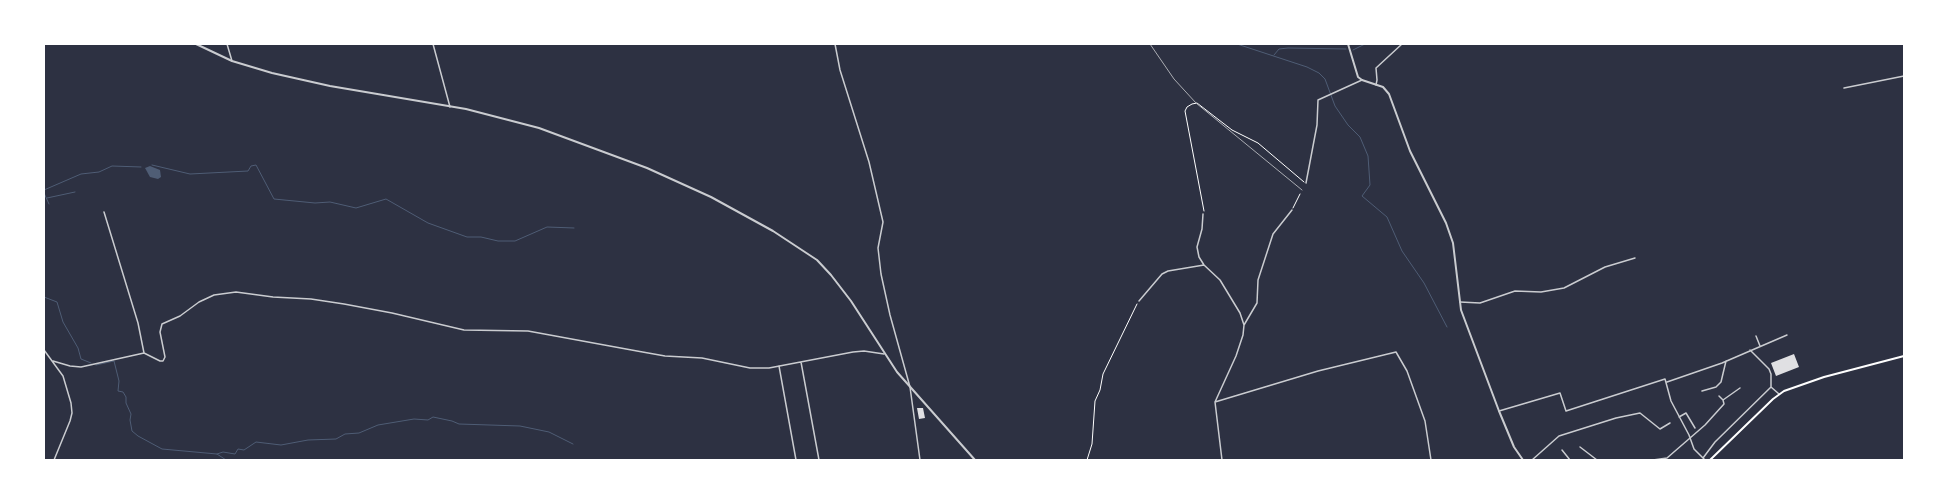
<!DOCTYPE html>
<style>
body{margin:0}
#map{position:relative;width:1948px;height:504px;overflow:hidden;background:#2d3142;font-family:Overpass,sans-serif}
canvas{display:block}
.frame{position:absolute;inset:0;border:45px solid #fff;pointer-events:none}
</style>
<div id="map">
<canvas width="1948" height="504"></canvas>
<div class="frame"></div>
</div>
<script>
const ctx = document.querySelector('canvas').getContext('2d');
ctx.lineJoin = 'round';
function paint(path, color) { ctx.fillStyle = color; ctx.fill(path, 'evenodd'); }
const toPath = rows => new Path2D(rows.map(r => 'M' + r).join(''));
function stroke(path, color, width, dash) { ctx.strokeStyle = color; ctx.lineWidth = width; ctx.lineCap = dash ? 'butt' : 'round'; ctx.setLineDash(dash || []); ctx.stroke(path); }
paint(toPath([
 [150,166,160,170,161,177,158,179,150,177,145,168]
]), '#4f5d75');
stroke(toPath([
 [1237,44,1307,67,1319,73,1325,79,1335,106,1348,125,1360,137,1368,156,1370,185,1362,196,1387,217,1402,251,1424,283,1447,327],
 [1353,50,1365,44],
 [1274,55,1279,49,1288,48,1346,49],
 [152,165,190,174,248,171,251,166,256,165,274,199,315,203,330,202,356,208,386,199,428,223,467,237,481,237,498,241,515,241,547,227,574,228],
 [44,190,81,174,99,172,112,166,141,167],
 [44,193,49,204],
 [47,198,75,192],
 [44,297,57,302,63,322,78,348,81,359,91,363],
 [96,365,114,361,119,381,118,391,123,392,126,397,126,403,131,414,130,420,132,431,138,436,162,449,217,454,226,460],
 [217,454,223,452,235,454,238,449,244,450,256,442,281,445,308,440,336,439,345,434,359,433,378,425,414,419,428,420,433,417,452,421,459,424,520,426,549,432,573,444]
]), '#4f5d75', 1);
paint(toPath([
 [1794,354,1799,367,1776,376,1771,363],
 [917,408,923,408,925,418,919,419]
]), '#e0e0e3');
stroke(toPath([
 [1293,208,1300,194],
 [1204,211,1185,111,1187,107,1192,104,1197,103,1232,130,1258,143,1304,182],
 [1087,460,1092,444,1095,401,1100,390,1103,374,1137,304]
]), '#fff', 1);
stroke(toPath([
 [227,44,232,61],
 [433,44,450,107],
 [835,44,840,70,869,162,883,222,878,248,881,274,890,315,910,387,920,460],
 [1376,85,1377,80,1376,68,1402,44],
 [1844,88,1904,76],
 [1306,183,1317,125,1318,100,1362,80],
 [1203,214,1202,229,1197,247,1199,257,1204,265,1220,280,1240,313,1244,325,1243,335,1236,356,1215,402,1222,460],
 [1139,301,1162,274,1168,271,1204,265],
 [1460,302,1480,303,1515,291,1541,292,1564,288,1605,267,1635,258],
 [1244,325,1257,303,1258,280,1273,234,1292,210],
 [1756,336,1760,346],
 [44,350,63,376,71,403,72,413,70,421,54,460],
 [1750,350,1769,369,1771,374,1771,387,1779,394],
 [144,353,160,361,163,361,165,357,160,332,162,324,180,316,199,302,214,295,236,292,273,297,311,299,344,304,392,313,464,330,528,331,637,351,665,356,702,358,750,368,769,368,853,352,864,351,884,354],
 [53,361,70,366,81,367,144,353,138,323,104,212],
 [801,362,819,460],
 [779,366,796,460],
 [1667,382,1722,363,1787,335],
 [1702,391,1716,387,1721,382,1726,361],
 [1723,400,1740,388],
 [1215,402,1318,371,1396,352,1407,371,1425,421,1431,460],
 [1499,411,1560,393,1566,411,1665,379,1671,401,1689,435,1694,449,1705,460],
 [1679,417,1686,413,1695,428],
 [1580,447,1597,460],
 [1562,450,1570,460],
 [1703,458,1715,442,1771,387],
 [1532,460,1559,436,1616,418,1640,413,1660,429,1670,423],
 [1618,460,1628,460],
 [1653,460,1667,458,1705,425,1724,404,1723,400,1719,396]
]), '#caccd0', 1.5);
stroke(toPath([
 [196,44,232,61,272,73,330,86,466,109,539,128,647,168,711,197,773,231,817,260,831,275,851,301,897,372,975,460],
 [1348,44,1358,77,1362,80,1383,87,1389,94,1410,151,1446,223,1453,243,1461,310,1499,411,1514,447,1523,460]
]), '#caccd0', 2);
stroke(toPath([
 [1710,460,1773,399,1784,391,1824,377,1904,356]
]), '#fff', 2);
stroke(toPath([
 [1150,44,1174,79,1196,103,1302,190]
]), '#abadb3', 1);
</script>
